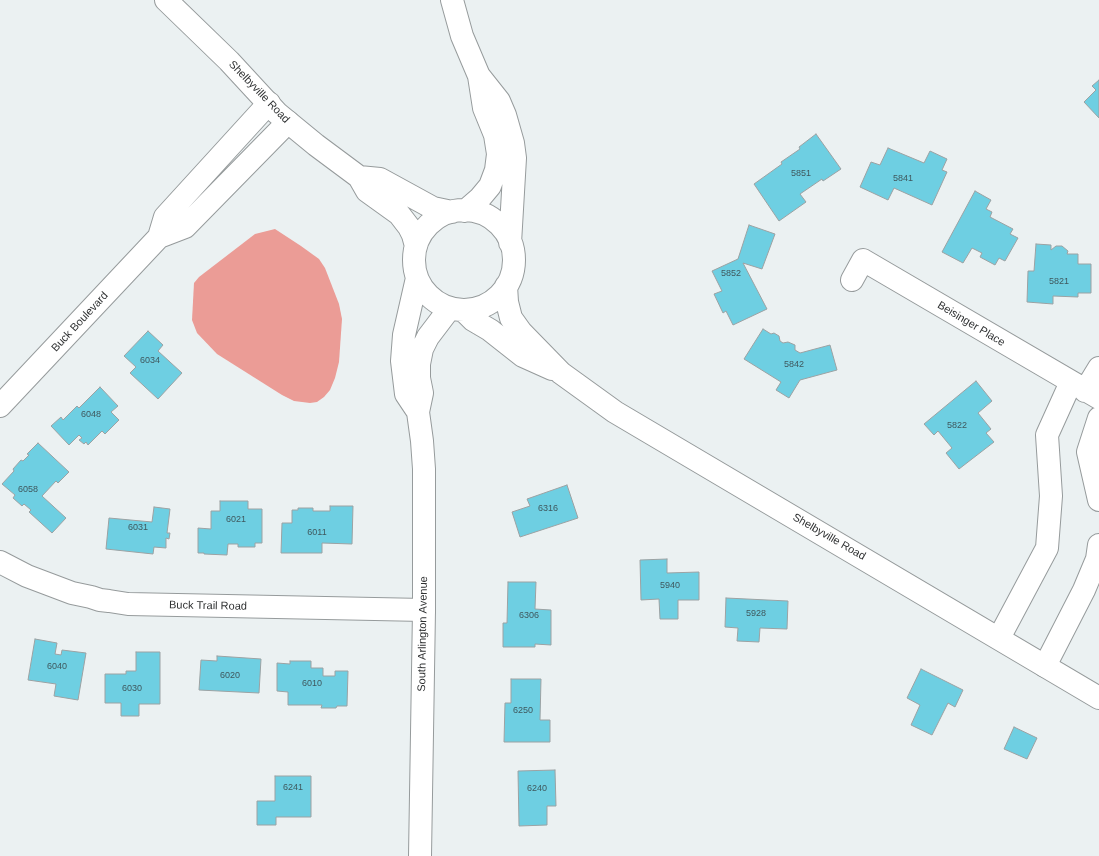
<!DOCTYPE html>
<style>
body{margin:0}
canvas{display:block;background:#ebf1f2}
</style>
<canvas width="1099" height="856"></canvas>
<script>
const ctx = document.querySelector('canvas').getContext('2d');
ctx.lineJoin = 'round';
function paint(path, color) { ctx.fillStyle = color; ctx.fill(path, 'evenodd'); }
const toPath = rows => new Path2D(rows.map(r => 'M' + r).join(''));
function stroke(path, color, width, dash) { ctx.strokeStyle = color; ctx.lineWidth = width; ctx.lineCap = dash ? 'butt' : 'round'; ctx.setLineDash(dash || []); ctx.stroke(path); }
function write(font, color, halo, rows, align = 'center') {
  ctx.font = font + ' Helvetica,sans-serif'; ctx.lineWidth = 3.5; ctx.setLineDash([]); ctx.textBaseline = 'middle'; ctx.strokeStyle = halo; ctx.fillStyle = color; for (const [text, x, y, turn = 0] of rows) {
    ctx.save(); ctx.translate(x, y); ctx.rotate((+turn || 0) * Math.PI / 180); ctx.textAlign = isNaN(turn) ? turn : align; if (halo) ctx.strokeText(text, 0, 0); ctx.fillText(text, 0, 0); ctx.restore();
  }
}
paint(toPath([
 [275,229,301,246,319,259,325,268,339,304,342,319,339,362,335,378,330,390,324,397,317,402,310,403,294,401,282,395,217,354,197,333,192,320,194,283,199,277,255,234]
]), '#eb9c96');
const building = toPath([
 [1099,80,1099,118,1084,102,1096,90,1092,86,1099,80],
 [816,134,841,169,823,181,822,179,800,194,806,202,779,221,754,184,782,164,781,162,800,149,799,147,816,134],
 [888,148,924,163,930,151,947,159,942,170,947,172,932,205,894,188,888,200,860,187,871,162,880,165,888,148],
 [975,191,991,200,986,209,992,212,990,217,1013,229,1010,234,1018,238,1005,261,999,258,995,265,980,257,982,253,972,248,963,263,942,252,975,191],
 [749,225,775,234,762,269,743,263,767,309,733,325,726,311,723,313,714,294,722,291,712,271,738,259,749,225],
 [1036,244,1051,245,1051,250,1056,246,1062,246,1068,251,1067,254,1078,254,1078,264,1091,264,1091,293,1078,293,1078,297,1053,296,1053,304,1027,302,1028,271,1034,271,1036,244],
 [763,329,771,334,774,333,779,336,780,341,783,343,788,342,795,345,795,350,800,353,830,345,837,370,800,380,789,398,776,390,781,382,744,359,763,329],
 [148,331,163,345,158,351,182,373,158,399,130,373,136,367,124,356,148,331],
 [976,381,992,401,978,413,991,429,986,433,994,442,959,469,946,453,952,448,938,431,934,435,924,424,976,381],
 [100,387,118,406,111,412,119,420,105,434,102,431,88,445,86,442,84,444,79,440,82,438,79,435,69,445,51,426,61,417,63,420,77,406,79,408,100,387],
 [38,443,69,472,58,483,56,481,42,496,66,518,52,533,29,512,31,510,24,504,22,506,13,498,15,495,2,484,14,471,13,469,21,460,23,461,29,455,27,454,38,443],
 [567,485,578,518,520,537,512,512,530,506,527,499,567,485],
 [220,501,248,501,248,509,262,509,262,543,255,543,255,547,238,547,238,544,228,544,227,555,204,554,204,553,198,553,198,528,211,529,211,511,220,511,220,501],
 [330,506,353,506,352,544,322,543,322,553,281,553,282,523,292,523,292,510,298,510,298,508,313,508,313,511,330,511,330,506],
 [154,507,170,509,167,533,170,533,169,539,166,538,166,548,154,547,153,554,106,549,109,518,152,522,154,507],
 [667,559,667,573,699,572,699,600,678,600,678,619,660,619,659,599,641,600,640,560,667,559],
 [508,582,536,582,535,609,551,610,551,645,535,644,535,647,503,647,503,623,507,623,508,582],
 [726,598,788,601,787,629,760,628,759,642,737,641,738,628,725,627,726,598],
 [35,639,57,643,55,654,61,655,62,650,86,653,78,700,54,696,56,684,28,680,35,639],
 [136,652,160,652,160,704,139,704,139,716,121,716,121,703,105,703,105,674,126,674,126,671,136,671,136,652],
 [217,656,261,659,259,693,199,690,201,660,217,661,217,656],
 [290,661,311,661,311,668,323,668,323,676,335,676,335,671,348,671,347,706,337,706,336,708,321,708,322,705,288,705,288,692,277,691,277,663,290,664,290,661],
 [921,669,963,690,955,707,948,703,932,735,911,725,920,705,907,698,921,669],
 [511,679,541,679,540,720,550,720,550,742,504,742,505,703,511,703,511,679],
 [1014,727,1037,738,1027,759,1004,749,1014,727],
 [555,770,556,806,547,806,547,825,519,826,518,771,555,770],
 [275,776,311,776,311,817,276,817,276,825,257,825,257,801,275,801,275,776]
]);
paint(building, '#6ecfe2');
stroke(building, '#9ca2a3', 1);
const street = toPath([
 [269,103,165,217,159,237,185,227,288,122],
 [852,280,863,260,1099,398],
 [1085,391,1099,368],
 [0,406,159,237],
 [1099,418,1088,452,1099,500],
 [0,562,27,576,72,593,91,597,100,600,109,601,128,604,424,610],
 [999,638,1047,548,1051,496,1047,435,1071,382],
 [1045,666,1084,590,1097,559,1099,545]
]);
const secondary = toPath([
 [166,0,229,61,277,113,316,145,359,177,367,191,399,214,409,227,413,235,416,246],
 [452,0,462,36,479,76,484,108,495,135,498,154,496,170,490,186,480,198,465,211],
 [480,77,499,101,505,115,513,143,515,158,510,243],
 [359,177,380,179,433,208,452,212],
 '414 260a50 50 0 1 1 100 0a50 50 0 1 1-100 0Z',
 [417,278,404,335,402,361,406,394,418,412],
 [506,286,507,302,511,318,521,332,561,373,615,412,1099,698],
 [463,310,473,320,490,330,523,356,552,369],
 [420,856,424,610,424,469,422,441,418,412,422,393,419,378,419,364,422,349,428,337,450,308]
]);
stroke(street, '#969b9c', 24);
stroke(secondary, '#969b9c', 24);
stroke(street, '#fff', 22);
stroke(secondary, '#fff', 22);
write('9px', '#3f585e', null, [
 ["5851",801,174],
 ["5841",903,179],
 ["5852",731,274],
 ["5821",1059,282],
 ["6034",150,361],
 ["5842",794,365],
 ["6048",91,415],
 ["5822",957,426],
 ["6058",28,490],
 ["6316",548,509],
 ["6021",236,520],
 ["6031",138,528],
 ["6011",317,533],
 ["5940",670,586],
 ["5928",756,614],
 ["6306",529,616],
 ["6040",57,667],
 ["6020",230,676],
 ["6010",312,684],
 ["6030",132,689],
 ["6250",523,711],
 ["6241",293,788],
 ["6240",537,789]
]);
write('11px', '#2f3132', '#fff', [
 ["Shelbyville Road",259,92,46],
 ["Buck Boulevard",80,322,-47],
 ["Beisinger Place",971,324,31],
 ["Shelbyville Road",829,537,30],
 ["Buck Trail Road",208,606,1],
 ["South Arlington Avenue",423,634,-89]
]);
</script>
